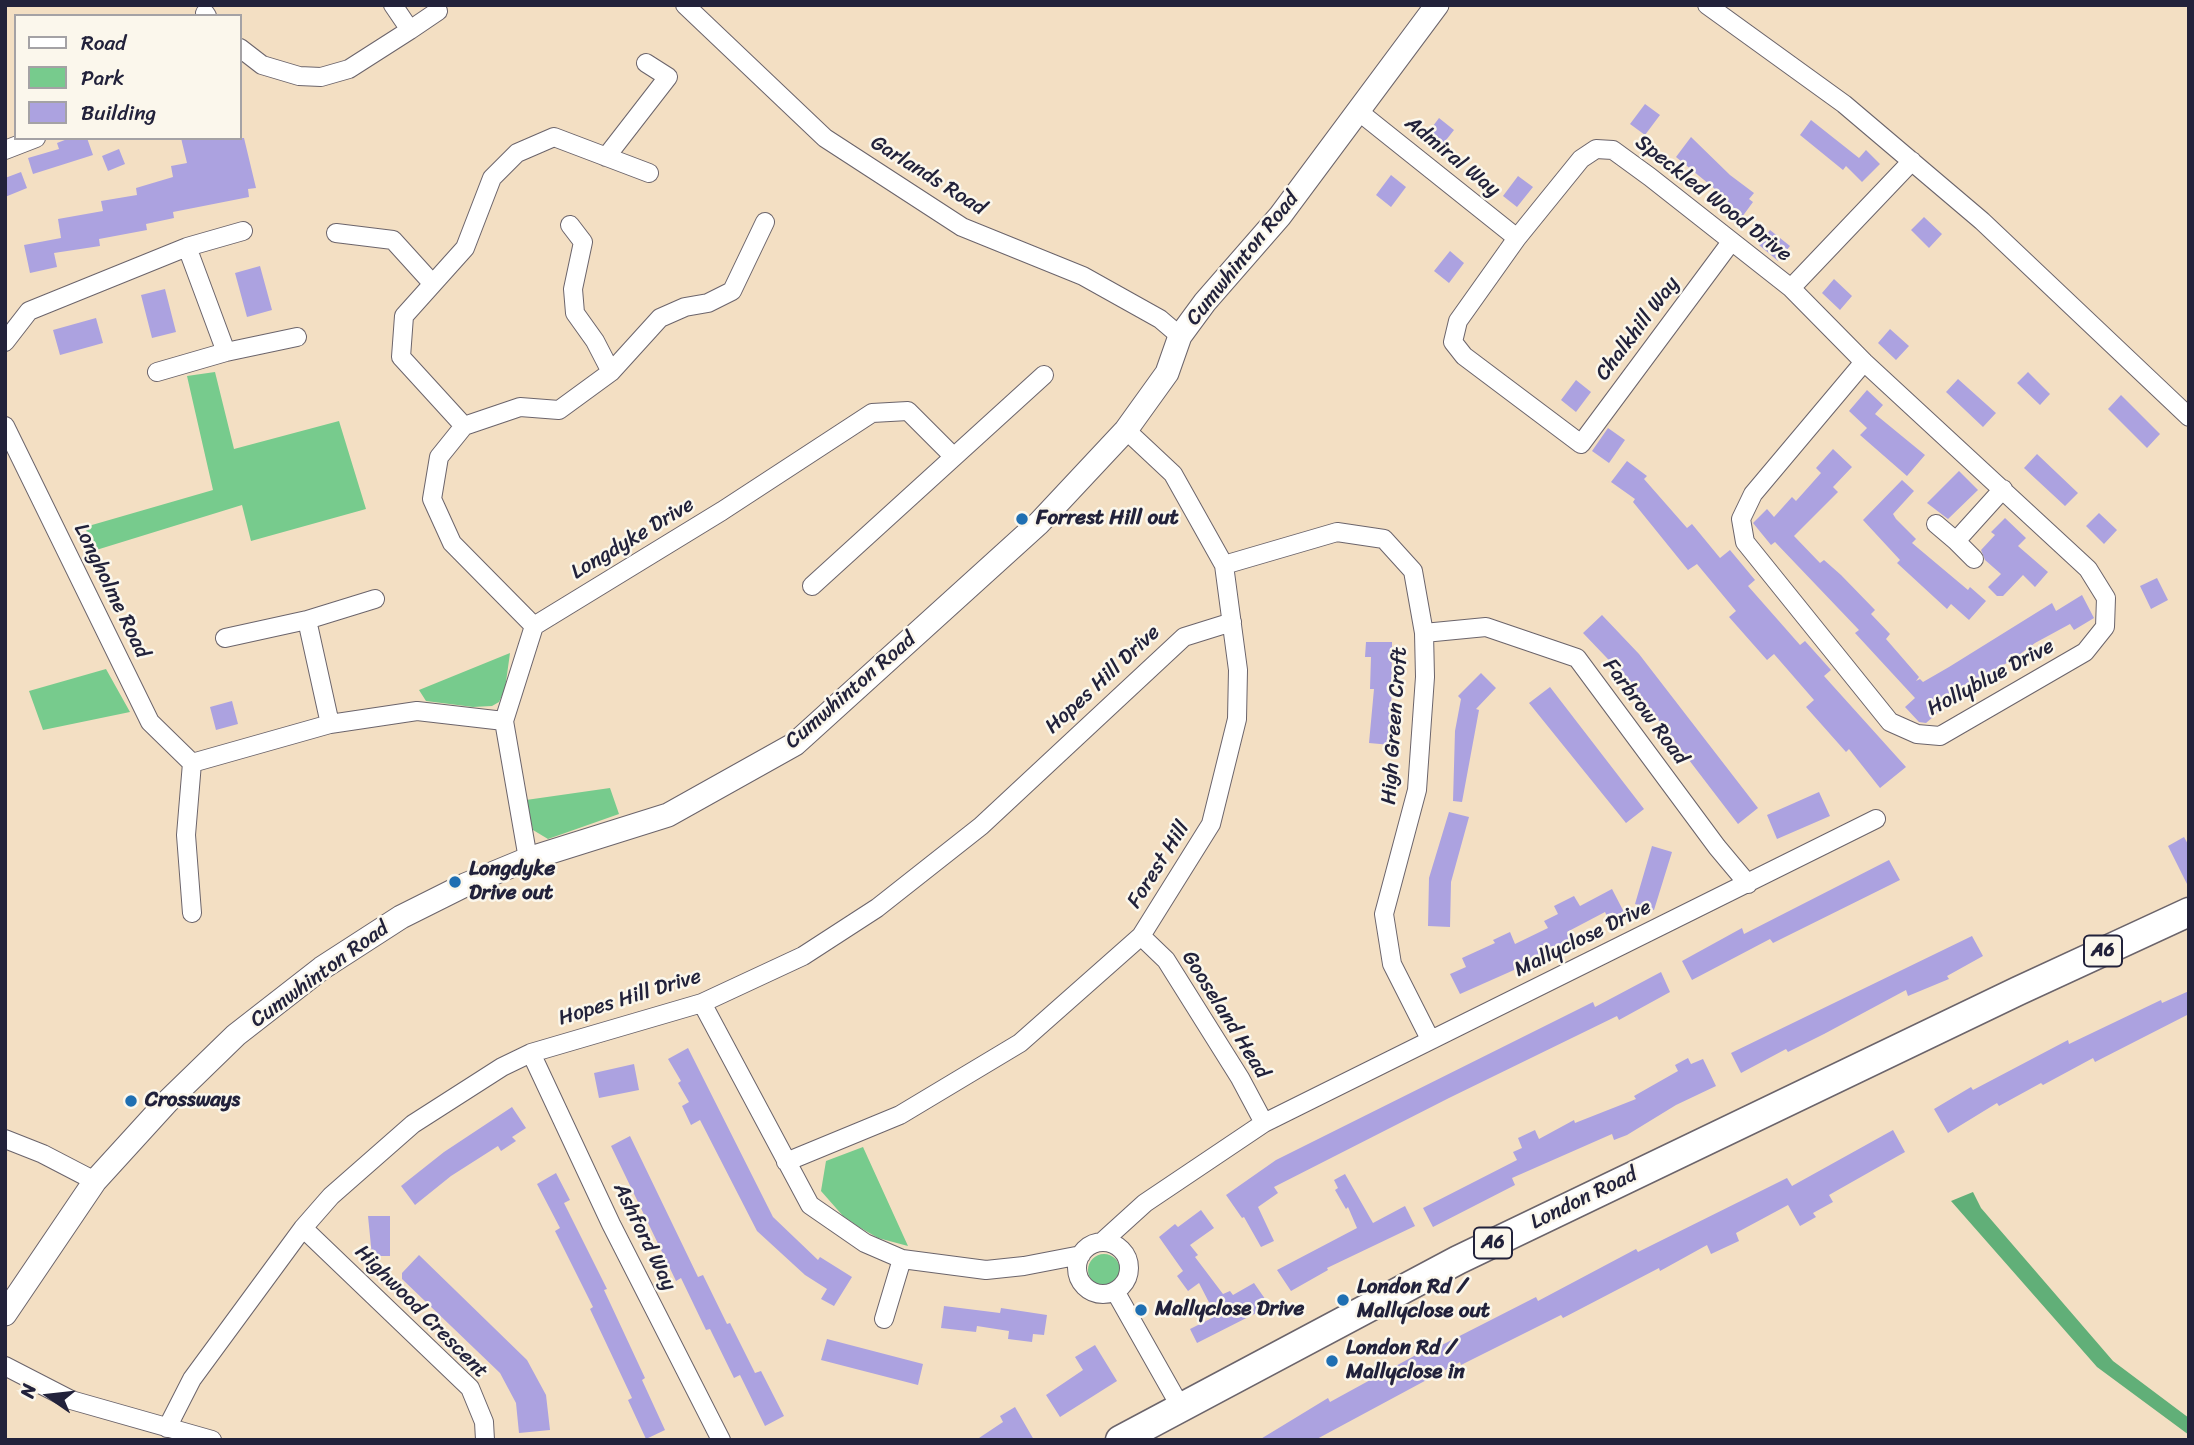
<!DOCTYPE html>
<style>
body{margin:0}
#map{position:relative;width:2194px;height:1445px;overflow:hidden;background:#f3dfc3;font-family:Sriracha,sans-serif}
canvas{display:block}
.frame{position:absolute;inset:0;border:7px solid #22223b;pointer-events:none}
.legend{position:absolute;left:14px;top:14px;width:228px;height:126px;box-sizing:border-box;background:#fbf7ec;border:2px solid #a4a2a5;margin:0;padding:9px 12px;list-style:none;font-size:21px;color:#22223b}
.legend li{display:flex;align-items:center;gap:14px;height:35px}
.legend b{width:35px;border:2px solid #a4a2a5}
.north{position:absolute;left:14px;top:1361px;width:70px;height:70px;-webkit-text-stroke:5px #fbf7ec;paint-order:stroke;rotate:284deg;font-size:19px;font-weight:700;line-height:28px;text-align:center;color:#22223b}
.north::after{content:'';display:block;margin:auto;width:24px;height:32px;background:#22223b;clip-path:polygon(50% 0,100% 100%,50% 72%,0 100%)}
</style>
<div id="map">
<canvas width="2194" height="1445"></canvas>
<div class="frame"></div>
<ul class="legend">
<li><b style="height:9px;background:#fff"></b>Road</li>
<li><b style="height:19px;background:#77cb8d"></b>Park</li>
<li><b style="height:19px;background:#aca2e0"></b>Building</li>
</ul>
<div class="north">N</div>
</div>
<script>
const ctx = document.querySelector('canvas').getContext('2d');
ctx.lineJoin = 'round';
function paint(path, color) { ctx.fillStyle = color; ctx.fill(path, 'evenodd'); }
const toPath = rows => new Path2D(rows.map(r => 'M' + r).join(''));
function stroke(path, color, width, dash) { ctx.strokeStyle = color; ctx.lineWidth = width; ctx.lineCap = dash ? 'butt' : 'round'; ctx.setLineDash(dash || []); ctx.stroke(path); }
function write(font, color, halo, rows, align = 'center') {
  ctx.font = font + ' Sriracha,sans-serif'; ctx.lineWidth = 5; ctx.setLineDash([]); ctx.textBaseline = 'middle'; ctx.strokeStyle = halo; ctx.fillStyle = color; for (const [text, x, y, turn = 0] of rows) {
    ctx.save(); ctx.translate(x, y); ctx.rotate((+turn || 0) * Math.PI / 180); ctx.textAlign = isNaN(turn) ? turn : align; if (halo) ctx.strokeText(text, 0, 0); ctx.fillText(text, 0, 0); ctx.restore();
  }
}
paint(toPath([
 [215,372,234,449,339,421,366,509,251,541,242,505,93,551,85,527,213,490,187,376],
 [510,653,505,689,499,702,492,706,473,707,426,701,419,690],
 [106,669,130,712,43,730,29,691],
 [610,788,619,814,548,839,533,830,526,800],
 [863,1147,908,1246,878,1238,859,1227,843,1216,821,1191,826,1161],
 '1088 1270a16 16 0 1 1 32 0a16 16 0 1 1-32 0Z'
]), '#77cb8d');
paint(toPath([
 [1973,1192,1981,1208,2113,1361,2189,1418,2189,1435,2097,1367,1951,1201]
]), '#61af78');
paint(toPath([
 [1645,104,1660,115,1645,135,1630,124],
 [1439,118,1454,130,1439,149,1424,138],
 [1811,120,1859,158,1866,150,1880,164,1862,182,1846,166,1843,170,1800,135],
 [1691,137,1730,175,1754,193,1749,199,1753,202,1742,217,1723,202,1726,198,1676,157],
 [70,138,87,138,93,155,33,174,28,158,59,149,57,143],
 [181,138,244,138,256,188,248,189,249,197,173,212,174,218,146,224,147,230,99,239,100,246,54,253,57,267,30,273,24,245,61,238,58,219,103,211,101,201,137,195,136,188,173,177,171,166,187,163],
 [119,149,125,164,108,171,102,156],
 [21,172,27,188,5,197,5,178],
 [1391,175,1406,187,1391,207,1376,195],
 [1518,176,1533,187,1517,207,1503,196],
 [1924,217,1942,234,1929,248,1911,230],
 [1770,230,1790,246,1778,261,1759,245],
 [1450,251,1464,263,1449,283,1434,271],
 [260,266,272,310,247,317,235,273],
 [1834,279,1852,296,1840,310,1822,293],
 [165,289,176,332,152,338,141,295],
 [96,318,103,343,60,355,53,330],
 [1890,329,1909,346,1896,360,1878,343],
 [2028,372,2050,394,2040,405,2017,383],
 [1958,379,1996,413,1983,427,1946,392],
 [1576,380,1591,392,1576,412,1561,400],
 [1867,390,1883,405,1875,414,1925,455,1907,476,1860,435,1867,428,1849,411],
 [2121,395,2160,434,2147,448,2108,409],
 [1608,428,1625,440,1609,463,1592,451],
 [1833,449,1852,467,1833,487,1838,492,1794,536,1820,563,1824,560,1841,575,1875,610,1871,614,1890,634,1886,639,1919,677,1916,681,1920,679,1923,682,1949,667,2052,603,2056,611,2082,595,2094,618,2074,630,2070,624,2035,643,2012,660,1935,704,1941,710,1926,723,1919,722,1905,707,1915,698,1855,633,1859,630,1775,542,1771,545,1753,523,1767,509,1774,517,1792,497,1796,501,1821,473,1816,468],
 [2037,454,2078,493,2065,506,2024,468],
 [1627,461,1647,476,1644,479,1687,528,1692,524,1720,558,1730,550,1755,580,1748,586,1800,645,1805,641,1831,670,1824,676,1906,767,1880,788,1849,749,1846,752,1806,707,1814,700,1774,654,1767,660,1729,617,1736,611,1697,564,1688,570,1633,502,1635,499,1611,482],
 [1959,471,1978,490,1948,519,1927,503],
 [1902,480,1914,491,1893,514,1896,519,1916,539,1912,543,1968,590,1970,587,1986,601,1969,620,1951,604,1947,609,1897,563,1900,560,1863,520],
 [2099,513,2117,530,2104,544,2086,526],
 [2005,518,2026,538,2018,546,2048,572,2035,587,2023,575,2003,596,1997,596,1988,587,2001,574,1985,560,1981,550,1995,535,1991,532],
 [2157,578,2168,600,2151,609,2140,586],
 [1602,615,1639,654,1758,808,1738,824,1627,679,1583,633],
 [1366,642,1392,642,1391,745,1369,743,1374,689,1370,689,1371,657,1365,657],
 [1481,673,1496,688,1476,709,1479,710,1462,802,1453,801,1455,731,1461,699,1458,696],
 [1550,687,1644,809,1626,823,1529,703],
 [232,701,238,724,216,730,210,707],
 [1819,792,1830,816,1777,839,1767,815],
 [1449,812,1469,817,1451,882,1450,927,1428,926,1429,878],
 [2184,837,2189,846,2189,888,2168,846],
 [1652,846,1672,852,1654,910,1635,904],
 [1889,860,1900,880,1773,943,1770,939,1692,980,1682,961,1742,928,1744,934],
 [1612,889,1626,916,1611,924,1605,912,1567,932,1573,941,1550,954,1460,994,1450,974,1466,967,1462,958,1495,943,1493,940,1510,932,1515,944,1548,928,1544,921,1558,914,1554,906,1574,896,1580,906],
 [1972,936,1983,956,1947,976,1949,979,1908,996,1906,990,1824,1034,1788,1052,1786,1049,1741,1073,1731,1053],
 [1661,972,1670,992,1619,1020,1617,1016,1449,1098,1274,1187,1278,1193,1258,1207,1274,1241,1261,1247,1244,1217,1242,1218,1226,1195,1276,1160,1593,1002,1595,1007],
 [2189,991,2189,1014,2095,1062,2093,1058,2043,1085,2041,1083,1999,1106,1997,1103,1948,1133,1934,1109,1971,1087,1973,1090,2068,1040,2069,1044,2161,1000,2162,1003],
 [688,1048,773,1217,818,1260,820,1257,852,1277,834,1306,821,1299,827,1289,805,1275,757,1231,700,1120,691,1125,682,1106,689,1102,678,1083,681,1081,668,1059],
 [1688,1058,1691,1064,1703,1059,1716,1086,1676,1105,1627,1135,1614,1140,1612,1134,1512,1178,1515,1185,1433,1227,1423,1208,1517,1160,1513,1152,1522,1148,1518,1138,1535,1130,1539,1139,1574,1120,1575,1123,1636,1099,1634,1096,1678,1071,1675,1065],
 [634,1064,639,1090,599,1098,594,1073],
 [512,1107,526,1128,512,1137,516,1141,501,1151,498,1146,451,1176,415,1205,401,1186,444,1152],
 [1893,1130,1905,1152,1829,1195,1833,1202,1813,1213,1816,1217,1800,1226,1788,1205,1736,1233,1739,1241,1711,1254,1707,1245,1660,1271,1659,1268,1563,1318,1561,1315,1461,1365,1460,1362,1315,1440,1259,1440,1328,1398,1330,1402,1434,1345,1436,1348,1536,1297,1538,1301,1636,1249,1638,1252,1787,1178,1792,1186],
 [630,1136,698,1277,703,1275,727,1324,730,1323,755,1373,761,1371,784,1416,765,1426,740,1375,734,1378,710,1329,706,1330,681,1278,676,1281,611,1146],
 [556,1173,570,1200,564,1203,607,1289,604,1290,645,1378,642,1380,665,1430,646,1439,628,1400,632,1398,590,1309,593,1307,555,1231,560,1228,537,1184],
 [1345,1174,1373,1223,1405,1206,1415,1226,1327,1268,1328,1270,1291,1291,1277,1270,1357,1228,1348,1207,1346,1209,1335,1190,1338,1188,1334,1180],
 [1201,1210,1214,1228,1190,1245,1198,1255,1195,1257,1223,1294,1230,1291,1233,1295,1254,1283,1270,1306,1197,1343,1190,1329,1216,1316,1199,1283,1188,1291,1177,1276,1183,1271,1159,1237,1175,1224,1178,1227],
 [368,1216,390,1216,390,1256,372,1256],
 [419,1255,527,1360,546,1395,550,1430,519,1433,516,1403,500,1373,402,1279,402,1273],
 [944,1306,1000,1313,1001,1308,1047,1315,1044,1335,1033,1334,1032,1342,1008,1339,1009,1331,977,1326,976,1332,941,1328],
 [827,1339,923,1364,918,1385,821,1360],
 [1095,1345,1117,1381,1060,1417,1046,1395,1083,1370,1075,1357],
 [1015,1407,1034,1440,976,1440,1003,1422,1000,1416]
]), '#aca2e0');
const minor = toPath([
 [685,5,825,138,962,227,1083,276,1160,319,1180,336],
 [1707,5,1844,104,1982,221,2189,417],
 [205,13,207,16],
 [410,30,438,11],
 [240,48,262,65,299,76,321,77,349,69,410,30,393,5],
 [1358,111,1517,238],
 [5,150,36,138],
 [606,157,668,77,646,63],
 [570,225,583,242,573,289,575,313,595,341,611,372],
 [336,233,393,240,432,283],
 [1731,242,1581,444,1464,356,1453,342,1458,321,1517,238,1581,159,1596,149,1613,150,1650,177,1791,288,1864,362,2088,569,2106,598,2105,627,2085,652,1940,736,1917,734,1890,722,1745,542,1741,519,1753,494,1864,362],
 [1791,288,1912,161],
 [5,342,29,311,187,247,243,231],
 [226,352,297,337],
 [157,372,226,352,187,247],
 [5,426,150,722,192,763,330,724,417,711,504,721],
 [464,426,401,357,404,316,465,248,492,178,517,153,554,137,649,173],
 [1936,524,1956,541,2003,489],
 [1956,541,1974,559],
 [1224,565,1337,532,1384,539,1413,571,1424,633,1425,677,1417,790,1384,914,1392,964,1430,1039],
 [812,586,1044,375],
 [307,620,330,724],
 [534,626,452,543,432,499,439,457,464,426,520,407,559,410,611,372,660,318,685,307,708,303,732,291,765,222],
 [1424,633,1486,627,1577,658,1717,847,1748,884],
 [225,638,307,620,375,599],
 [528,859,504,721,534,626,722,511,872,413,908,411,954,457],
 [192,913,186,835,192,763],
 [1141,936,1166,960,1240,1078,1264,1123],
 [702,1003,810,1205,865,1243,902,1259,986,1270,1024,1266,1081,1255],
 [531,1053,611,1224,721,1440],
 [5,1139,43,1154,95,1181],
 [786,1162,900,1115,1020,1043,1141,936,1211,824,1237,719,1238,670,1224,565,1173,474,1126,430],
 [303,1228,470,1388,484,1422,485,1440],
 [1102,1242,1145,1203,1264,1123,1876,819],
 '1077 1268a26 26 0 1 1 52 0a26 26 0 1 1-52 0Z',
 [1115,1291,1180,1406],
 [884,1319,902,1259],
 [5,1366,71,1400,212,1440],
 [167,1428,192,1379,303,1228,331,1196,413,1124,502,1067,531,1053,702,1003,803,956,877,908,981,826,1184,637,1232,622]
]);
const tertiary = toPath([
 [5,1314,95,1181,167,1102,236,1035,322,968,401,917,465,885,528,859,668,815,795,744,1039,523,1126,430,1167,373,1180,336,1205,302,1280,216,1437,5]
]);
const primary = toPath([
 [1120,1440,1458,1260,2018,991,2189,912]
]);
stroke(minor, '#6b646b', 20);
stroke(tertiary, '#6b646b', 25);
stroke(primary, '#6b646b', 31);
stroke(minor, '#fff', 18);
stroke(tertiary, '#fff', 23);
stroke(primary, '#fff', 28);
for (const [x, y, r, color] of [
 [1022,519,7,"#1f6fb2"],
 [455,882,7,"#1f6fb2"],
 [131,1101,7,"#1f6fb2"],
 [1343,1300,7,"#1f6fb2"],
 [1141,1310,7,"#1f6fb2"],
 [1332,1361,7,"#1f6fb2"]
]) { const dot = new Path2D(); dot.arc(x, y, r, 0, 2 * Math.PI); ctx.fillStyle = color; ctx.fill(dot); stroke(dot, '#fbf7ec', 2.5); }
for (const [x, y, w] of [
 [2103,951,38],
 [1493,1243,38]
]) { const box = new Path2D(); box.roundRect(x - w / 2, y - 15.5, w, 31, 5); ctx.fillStyle = '#fbf7ec'; ctx.fill(box); stroke(box, '#22223b', 2); }
write('bold 19px', '#22223b', null, [
 ["A6",2103,951],
 ["A6",1493,1243]
]);
write('21px', '#22223b', '#fbf7ec', [
 ["Admiral Way",1452,157,39],
 ["Garlands Road",928,176,32],
 ["Speckled Wood Drive",1713,199,38],
 ["Cumwhinton Road",1243,259,-51],
 ["Chalkhill Way",1638,329,-53],
 ["Longdyke Drive",633,539,-31],
 ["Longholme Road",111,591,64],
 ["Hollyblue Drive",1991,678,-28],
 ["Hopes Hill Drive",1103,680,-43],
 ["Cumwhinton Road",851,691,-41],
 ["Farbrow Road",1645,712,53],
 ["High Green Croft",1395,726,-86],
 ["Forest Hill",1159,865,-58],
 ["Mallyclose Drive",1583,939,-26],
 ["Cumwhinton Road",320,975,-36],
 ["Hopes Hill Drive",630,998,-17],
 ["Gooseland Head",1225,1015,58],
 ["London Road",1584,1199,-26],
 ["Ashford Way",644,1237,64],
 ["Highwood Crescent",421,1312,45]
]);
write('bold 21px', '#22223b', '#fbf7ec', [
 ["Forrest Hill out",1036,519],
 ["Longdyke",469,870],
 ["Drive out",469,894],
 ["Crossways",145,1101],
 ["London Rd /",1357,1288],
 ["Mallyclose out",1357,1312],
 ["Mallyclose Drive",1155,1310],
 ["London Rd /",1346,1349],
 ["Mallyclose in",1346,1373]
], 'left');
</script>
